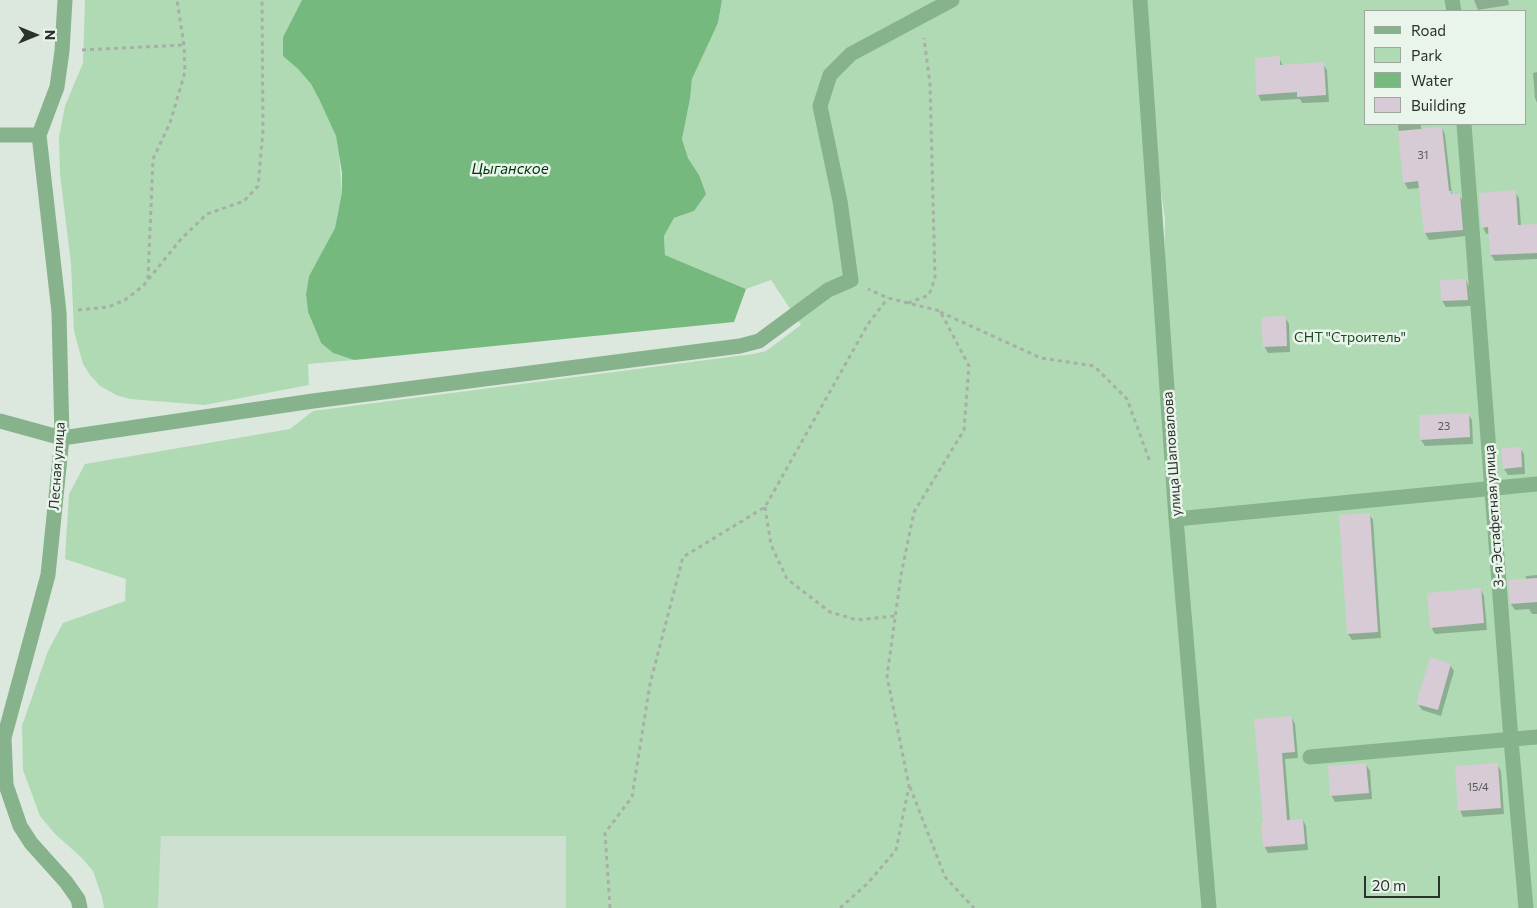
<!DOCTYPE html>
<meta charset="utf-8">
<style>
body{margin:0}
#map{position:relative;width:1537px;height:908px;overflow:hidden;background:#dce8dd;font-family:Commissioner,sans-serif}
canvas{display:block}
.legend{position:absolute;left:1364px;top:10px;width:162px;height:115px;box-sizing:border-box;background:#e9f5ea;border:1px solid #9da79e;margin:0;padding:6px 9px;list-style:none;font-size:15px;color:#2c312d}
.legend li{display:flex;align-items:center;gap:10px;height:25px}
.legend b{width:25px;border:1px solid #9da79e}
.north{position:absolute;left:10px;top:10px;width:50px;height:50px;-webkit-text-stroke:4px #e9f5ea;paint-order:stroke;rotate:90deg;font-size:14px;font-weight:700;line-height:20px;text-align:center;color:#2c312d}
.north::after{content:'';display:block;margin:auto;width:18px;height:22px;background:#2c312d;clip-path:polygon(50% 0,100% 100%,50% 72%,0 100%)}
.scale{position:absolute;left:1364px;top:876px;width:76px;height:22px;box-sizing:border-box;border:2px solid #2c312d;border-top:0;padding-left:6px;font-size:15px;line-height:18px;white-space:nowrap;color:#2c312d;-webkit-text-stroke:4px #e9f5ea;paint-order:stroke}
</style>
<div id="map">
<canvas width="1537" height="908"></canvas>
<ul class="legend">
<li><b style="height:6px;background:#86b38b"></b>Road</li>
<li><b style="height:14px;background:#b0dab4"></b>Park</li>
<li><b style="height:14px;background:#75b97f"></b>Water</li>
<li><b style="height:14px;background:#d7cbd6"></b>Building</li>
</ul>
<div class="north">N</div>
<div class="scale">20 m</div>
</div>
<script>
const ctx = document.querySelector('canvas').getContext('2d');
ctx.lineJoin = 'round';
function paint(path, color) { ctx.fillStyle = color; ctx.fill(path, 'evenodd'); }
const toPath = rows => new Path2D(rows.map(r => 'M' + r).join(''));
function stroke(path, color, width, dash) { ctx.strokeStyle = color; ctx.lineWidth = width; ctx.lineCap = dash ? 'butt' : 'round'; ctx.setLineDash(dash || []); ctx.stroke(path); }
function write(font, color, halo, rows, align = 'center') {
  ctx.font = font + ' Commissioner,sans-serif'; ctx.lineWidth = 5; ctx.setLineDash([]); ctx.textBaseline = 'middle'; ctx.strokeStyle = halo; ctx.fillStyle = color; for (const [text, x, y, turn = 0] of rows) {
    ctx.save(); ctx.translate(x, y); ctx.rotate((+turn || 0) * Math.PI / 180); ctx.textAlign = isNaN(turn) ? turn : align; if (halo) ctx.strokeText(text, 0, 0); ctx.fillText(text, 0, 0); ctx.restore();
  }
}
paint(toPath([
 [161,836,566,836,566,908,158,908]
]), '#cee0cf');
paint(toPath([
 [85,0,302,0,283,37,283,55,298,69,311,84,329,118,336,136,339,154,342,192,335,228,309,276,306,294,308,312,321,343,333,353,354,360,308,364,309,385,204,405,130,399,116,395,100,386,90,375,83,364,74,331,71,264,60,174,59,137,65,106,83,63],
 [722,0,1537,0,1537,908,566,908,566,836,161,836,158,908,104,908,102,897,93,871,81,857,55,834,40,816,23,770,22,726,48,651,63,623,125,601,126,579,65,559,69,494,85,464,290,429,313,411,753,354,766,351,801,325,771,280,746,289,665,255,664,236,674,218,694,211,699,175,688,158,682,139,690,99,692,79,718,23],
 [1366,11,1526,11,1526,124,1366,124],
 [1152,133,1165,218,1164,298]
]), '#b0dab4');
paint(toPath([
 [302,0,722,0,718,23,692,79,690,99,682,139,688,158,699,175,706,194,694,211,674,218,664,236,665,255,746,289,734,322,354,360,333,353,321,343,308,312,306,294,309,276,335,228,342,192,342,173,336,136,320,101,311,84,298,69,283,56,283,37]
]), '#75b97f');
paint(toPath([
 [1474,0,1508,0,1509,5,1478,10],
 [1279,58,1283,66,1323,64,1327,70,1329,102,1302,103,1300,99,1261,101,1258,94],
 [1537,72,1537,103,1535,98,1533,73],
 [1394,124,1421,124,1421,130,1442,128,1445,135,1452,195,1459,195,1463,201,1466,236,1429,240,1425,233,1420,188,1408,189,1404,182,1398,125],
 [1515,192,1519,198,1521,226,1537,225,1537,259,1495,261,1491,255,1490,233,1486,234,1483,227],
 [1466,280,1469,287,1471,306,1446,307,1442,301],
 [1285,317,1289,324,1290,352,1268,353,1264,346],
 [1468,414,1472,420,1473,444,1425,446,1421,440],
 [1520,448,1524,454,1525,474,1508,475,1504,469],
 [1369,514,1373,520,1381,638,1352,640,1348,634],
 [1537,575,1537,614,1532,614,1529,609,1515,610,1511,604,1526,580,1526,576],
 [1481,590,1484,596,1487,630,1435,634,1431,627],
 [1450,665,1454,671,1441,716,1422,710,1418,704],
 [1292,718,1295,724,1298,758,1285,759,1290,821,1303,820,1306,826,1308,850,1268,853,1264,846,1264,823,1256,721],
 [1497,764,1501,771,1504,814,1463,817,1460,810],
 [1366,765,1370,771,1372,799,1335,802,1331,795]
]), '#0003');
paint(toPath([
 [1280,56,1280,65,1324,62,1326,95,1297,97,1297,92,1256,95,1255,58],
 [1442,127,1449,191,1451,191,1451,194,1460,194,1463,230,1424,233,1418,181,1403,183,1398,131],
 [1516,190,1518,225,1537,224,1537,253,1490,255,1488,227,1481,228,1479,193],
 [1466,279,1468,300,1441,301,1440,280],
 [1286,316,1287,346,1263,347,1261,317],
 [1469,413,1470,437,1420,440,1419,415],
 [1521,447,1522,467,1503,469,1501,448],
 [1370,513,1378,632,1347,634,1339,515],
 [1537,578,1537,602,1510,604,1508,580],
 [1481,588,1484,623,1430,628,1427,593],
 [1430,657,1451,664,1438,710,1416,704],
 [1292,716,1295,752,1282,753,1287,820,1303,819,1305,844,1263,847,1261,822,1263,822,1254,719],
 [1366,763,1369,793,1330,796,1328,766],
 [1498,763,1501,808,1458,811,1455,766]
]), '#d7cbd6');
stroke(toPath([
 [82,50,184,45],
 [148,279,153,159,170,123,185,72,184,45,177,0],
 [908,303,929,295,935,278,930,84,924,38],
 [78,310,108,307,125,300,143,286,181,239,207,214,244,201,258,186,263,131,262,0],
 [940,312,1041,358,1094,366,1127,399,1150,462],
 [765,507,771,545,787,579,830,612,857,620,895,616],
 [910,787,945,877,974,908],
 [610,908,605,833,632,797,650,684,683,557,765,507,868,324,888,298],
 [840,908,868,883,896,850,909,786,887,676,901,575,914,512,964,430,969,366,940,311,888,298,868,289]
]), '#a6b0a7', 3, [4, 4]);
stroke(toPath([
 [65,0,62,51,57,87,39,135,59,312,62,438,48,575,4,738,6,785,20,826,31,843,66,882,78,899,80,908],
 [1140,0,1176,519,1209,908],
 [1452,0,1454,11],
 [1464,124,1511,740,1526,908],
 [0,135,39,135],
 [0,421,62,438,313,401,740,346,759,341,828,290,851,280,840,201,820,106,830,75,851,54,952,0],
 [1176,519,1537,484],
 [1310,757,1537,737]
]), '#86b38b', 15);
write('11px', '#575857', null, [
 ["31",1423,155],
 ["23",1444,426],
 ["15/4",1478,787]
]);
write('14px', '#1a4a24', '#e9f5ea', [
 ["СНТ \"Строитель\"",1350,337]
]);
write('14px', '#2c312d', '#e9f5ea', [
 ["улица Шаповалова",1172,454,-94],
 ["Лесная улица",57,466,-86],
 ["3-я Эстафетная улица",1494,516,-94]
]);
write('italic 15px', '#023611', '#e9f5ea', [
 ["Цыганское",510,169]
]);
</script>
